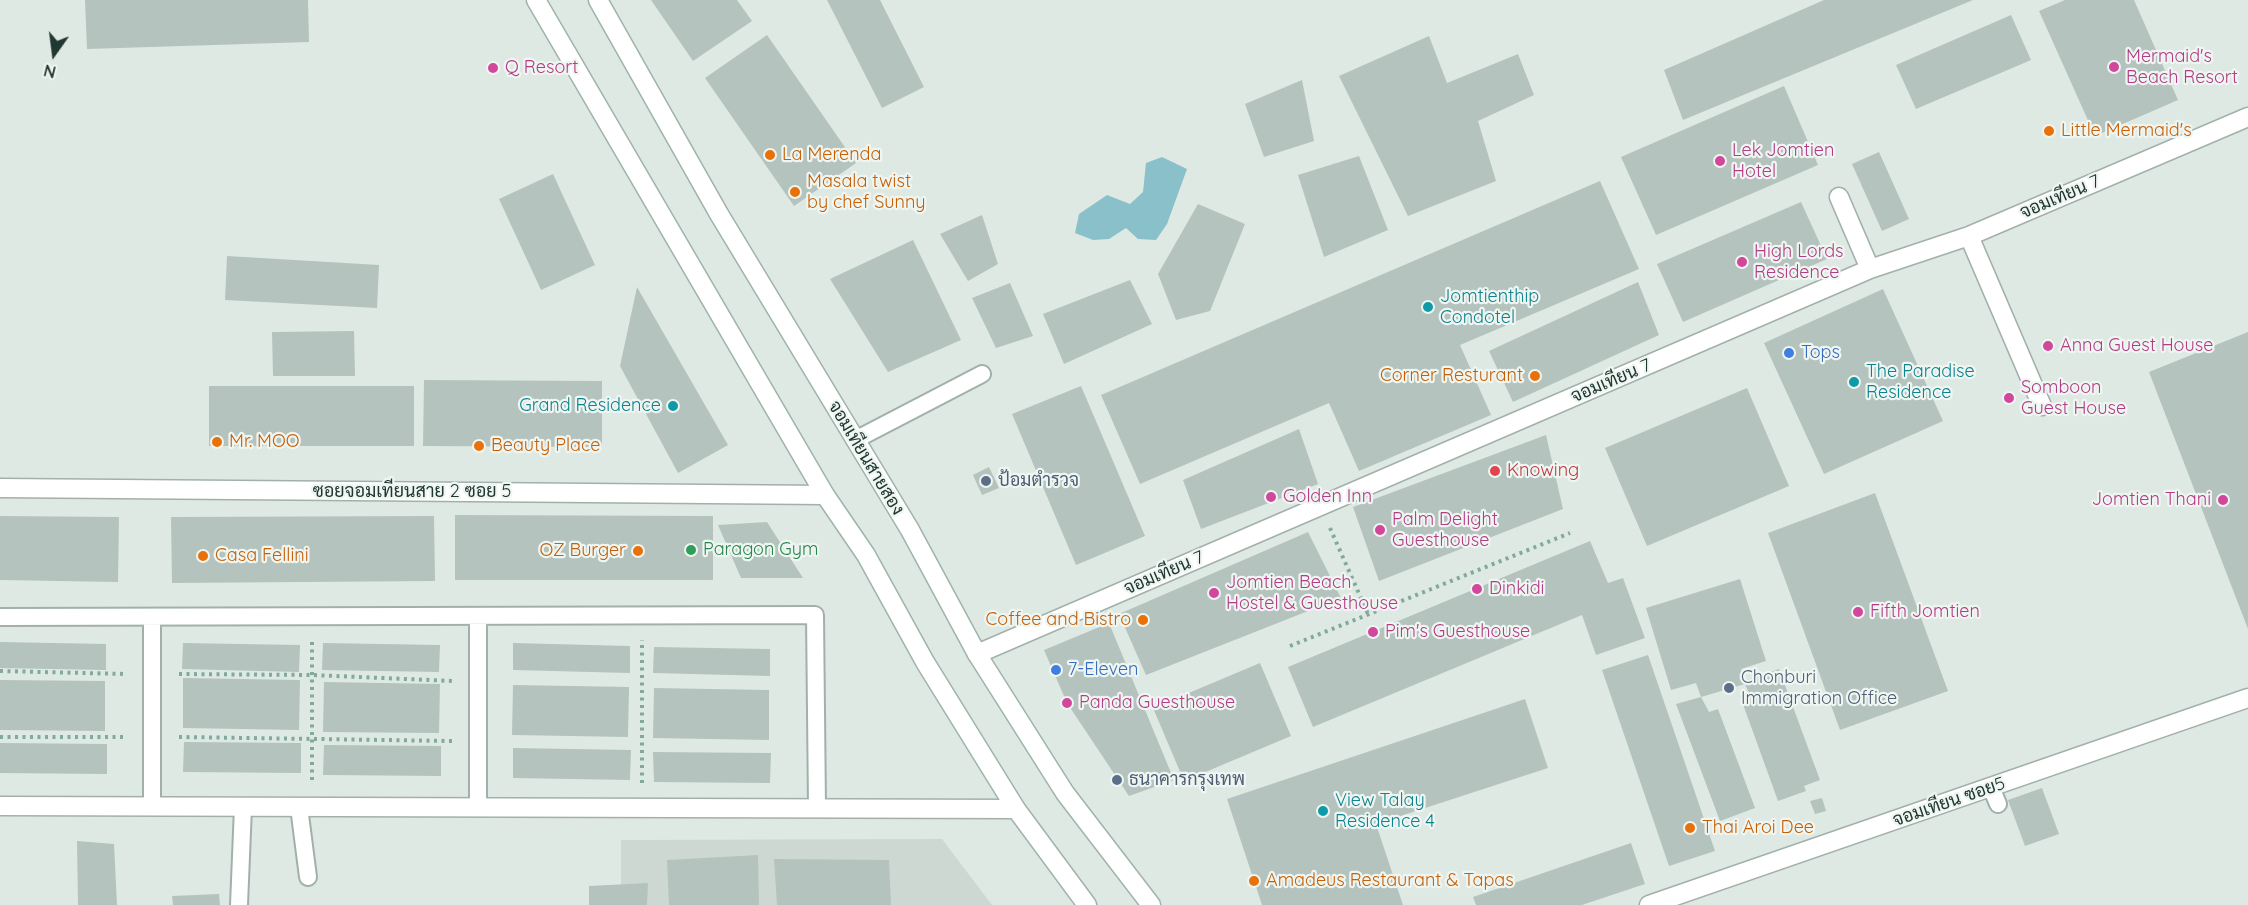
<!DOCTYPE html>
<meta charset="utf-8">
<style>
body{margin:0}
#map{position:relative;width:2248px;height:905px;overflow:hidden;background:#dfe9e4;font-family:Quicksand,sans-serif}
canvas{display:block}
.north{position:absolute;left:24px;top:24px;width:60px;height:60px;-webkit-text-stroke:4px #eff6f2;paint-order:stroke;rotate:194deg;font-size:16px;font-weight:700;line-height:24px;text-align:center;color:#213731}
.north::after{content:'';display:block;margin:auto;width:21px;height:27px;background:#213731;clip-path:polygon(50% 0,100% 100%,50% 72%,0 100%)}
</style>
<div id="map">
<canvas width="2248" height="905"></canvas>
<div class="north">N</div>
</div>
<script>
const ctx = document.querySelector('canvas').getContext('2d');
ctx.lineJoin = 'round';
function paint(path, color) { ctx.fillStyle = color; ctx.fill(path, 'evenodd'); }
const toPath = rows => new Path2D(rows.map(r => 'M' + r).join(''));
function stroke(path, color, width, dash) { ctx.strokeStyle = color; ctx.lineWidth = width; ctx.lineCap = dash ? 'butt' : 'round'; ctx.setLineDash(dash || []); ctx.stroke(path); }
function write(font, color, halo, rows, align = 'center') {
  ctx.font = font + ' Quicksand,Sarabun,sans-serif'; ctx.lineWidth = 4.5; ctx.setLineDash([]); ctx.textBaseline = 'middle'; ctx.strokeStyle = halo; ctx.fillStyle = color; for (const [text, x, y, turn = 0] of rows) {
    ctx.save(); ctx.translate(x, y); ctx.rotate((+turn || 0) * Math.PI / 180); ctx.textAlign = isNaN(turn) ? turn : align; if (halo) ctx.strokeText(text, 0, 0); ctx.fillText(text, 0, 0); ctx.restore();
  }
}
paint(toPath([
 [942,839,992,905,621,905,621,840]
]), '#cdd8d3');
paint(toPath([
 [1162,157,1187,169,1167,224,1156,240,1138,239,1126,228,1109,239,1093,240,1075,233,1079,214,1107,195,1130,204,1143,192,1146,163]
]), '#8ac0ca');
paint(toPath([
 [85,0,308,0,309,42,87,49],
 [651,0,737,0,752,21,693,61],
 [827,0,880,0,924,87,882,108],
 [1824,0,1973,0,1683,120,1664,70],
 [2065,0,2134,0,2178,100,2095,136,2039,11],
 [2011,15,2031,60,1916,109,1896,65],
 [767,35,856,163,794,206,705,78],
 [1429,36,1447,83,1518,54,1534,95,1478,121,1496,181,1408,216,1339,76],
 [1302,80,1314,141,1264,157,1245,104],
 [1784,86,1818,165,1656,235,1621,157],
 [1879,152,1909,219,1882,231,1852,164],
 [1359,156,1388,230,1324,257,1298,175],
 [553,174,595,265,541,290,499,199],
 [1600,181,1639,269,1460,345,1491,415,1359,471,1329,403,1140,484,1101,395],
 [1801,202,1827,259,1683,322,1657,264],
 [1198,204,1245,224,1210,311,1176,320,1158,274],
 [982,215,998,264,968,281,940,234],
 [913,240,961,340,888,372,830,279],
 [227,256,379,265,377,308,225,300],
 [1130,280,1152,324,1064,364,1043,314],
 [1638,282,1659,335,1513,402,1489,351],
 [1010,283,1033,336,996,348,972,298],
 [637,287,728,445,678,473,620,366],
 [1883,289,1943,421,1824,474,1764,343],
 [354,331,355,376,273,376,272,332],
 [2248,332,2248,629,2149,372],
 [424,380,602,381,602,447,423,446],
 [209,386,414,386,414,446,209,446],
 [1081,386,1145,536,1076,565,1012,414],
 [1747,388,1789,486,1647,546,1605,448],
 [1299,429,1318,484,1201,529,1183,480],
 [1546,435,1563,509,1379,581,1353,507],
 [989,467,999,488,982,495,973,475],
 [1875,493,1948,691,1840,730,1768,533],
 [455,515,713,516,713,580,455,580],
 [0,516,119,517,118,582,0,580],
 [434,516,435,581,172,583,171,517],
 [767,522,803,578,741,578,718,525],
 [1308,532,1341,598,1146,675,1119,614],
 [1590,541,1608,583,1623,578,1645,638,1596,655,1582,615,1313,727,1288,667],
 [1740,579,1766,661,1741,669,1744,681,1779,669,1820,780,1804,786,1806,791,1778,801,1740,696,1749,693,1745,684,1701,697,1696,683,1671,690,1646,608],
 [1109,623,1174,780,1129,796,1067,703,1044,650],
 [0,642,106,644,106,670,0,668],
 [183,643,300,645,299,672,182,669],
 [323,643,440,645,439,672,322,670],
 [513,643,630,646,630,673,513,670],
 [654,647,770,649,770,676,653,673],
 [1648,655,1715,851,1669,866,1602,670],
 [1260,663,1291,736,1184,781,1153,708],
 [183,678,300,680,299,730,183,728],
 [0,680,105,681,105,731,0,730],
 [324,682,440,684,439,733,323,732],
 [513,685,629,687,628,737,512,735],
 [654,688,769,690,769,740,653,738],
 [1701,697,1709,712,1718,709,1755,808,1720,821,1676,704],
 [1525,699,1548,768,1376,824,1403,905,1262,905,1227,799],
 [184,742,301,743,301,773,183,772],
 [0,743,107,744,107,774,0,773],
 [324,745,441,746,441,776,323,775],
 [513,748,631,750,630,780,513,778],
 [653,752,771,753,770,783,654,782],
 [2042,788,2059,834,2025,846,2008,800],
 [1822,798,1826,811,1815,814,1810,801],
 [77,841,114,844,117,905,78,905],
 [1631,843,1645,884,1582,905,1476,905,1473,897],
 [758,855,759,905,669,905,667,860],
 [774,859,889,860,891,905,777,905],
 [648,883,647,905,589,905,589,886],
 [219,894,220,905,173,905,172,896]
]), '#b4c3bd');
const lane = toPath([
 [855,440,982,374],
 [0,617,815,615,817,808],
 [1991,787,1998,804],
 [152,806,152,617],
 [299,807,308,877],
 [478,807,478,616],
 [239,905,243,807]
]);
const street = toPath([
 [1839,197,1870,269],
 [1969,236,2042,406],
 [0,488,825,495],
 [977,654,1870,269,1969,236,2248,117],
 [0,806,1016,809],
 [1649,905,2248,698]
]);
const secondary = toPath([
 [536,0,825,495,866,555,925,662,1016,809,1087,905],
 [598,0,719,214,910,530,977,654,1065,793,1151,905]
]);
stroke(lane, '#a2b0ab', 20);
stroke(street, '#a2b0ab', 21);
stroke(secondary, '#9fb3ac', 21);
stroke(toPath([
 [1330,528,1368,614],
 [312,642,312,782],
 [1290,646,1570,533],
 [0,671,126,674],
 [179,674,312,675,453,681],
 [0,737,126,737],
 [179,737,453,741],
 [642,783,642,640]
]), '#81aa9d', 4, [3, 4.5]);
stroke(lane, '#fff', 16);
stroke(street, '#fff', 18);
stroke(secondary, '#fff', 18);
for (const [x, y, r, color] of [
 [2114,67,6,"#d1479c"],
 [493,68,6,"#d1479c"],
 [2049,131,6,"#e8710a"],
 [770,155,6,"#e8710a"],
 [1720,161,6,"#d1479c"],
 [795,192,6,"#e8710a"],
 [1742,262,6,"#d1479c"],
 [1428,307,6,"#0f9aa8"],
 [2048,346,6,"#d1479c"],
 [1789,353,6,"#3f7fe0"],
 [1535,376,6,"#e8710a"],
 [1854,382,6,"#0f9aa8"],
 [2009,398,6,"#d1479c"],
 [673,406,6,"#0f9aa8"],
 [217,442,6,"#e8710a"],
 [479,446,6,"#e8710a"],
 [1495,471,6,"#e0444e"],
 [986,481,6,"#5c6f8a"],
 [1271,497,6,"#d1479c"],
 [2223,500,6,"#d1479c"],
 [1380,530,6,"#d1479c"],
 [691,550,6,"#2e9e5b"],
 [638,551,6,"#e8710a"],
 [203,556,6,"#e8710a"],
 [1477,589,6,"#d1479c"],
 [1214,593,6,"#d1479c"],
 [1858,612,6,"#d1479c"],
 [1143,620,6,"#e8710a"],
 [1373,632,6,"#d1479c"],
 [1056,670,6,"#3f7fe0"],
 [1729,688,6,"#5c6f8a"],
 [1067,703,6,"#d1479c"],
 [1117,780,6,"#5c6f8a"],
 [1323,811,6,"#0f9aa8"],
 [1690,828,6,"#e8710a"],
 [1254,881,6,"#e8710a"]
]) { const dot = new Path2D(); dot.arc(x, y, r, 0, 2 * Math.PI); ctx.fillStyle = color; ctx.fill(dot); stroke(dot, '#eff6f2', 2); }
write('18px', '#b23c85', '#eff6f2', [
 ["Mermaid's",2126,57],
 ["Beach Resort",2126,78],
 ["Q Resort",505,68],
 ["Lek Jomtien",1732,151],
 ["Hotel",1732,172],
 ["High Lords",1754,252],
 ["Residence",1754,273],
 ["Anna Guest House",2060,346],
 ["Somboon",2021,388],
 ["Guest House",2021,409],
 ["Golden Inn",1283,497],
 ["Jomtien Thani",2211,500,"right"],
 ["Palm Delight",1392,520],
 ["Guesthouse",1392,541],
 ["Jomtien Beach",1226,583],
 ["Hostel & Guesthouse",1226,604],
 ["Dinkidi",1489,589],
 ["Fifth Jomtien",1870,612],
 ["Pim's Guesthouse",1385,632],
 ["Panda Guesthouse",1079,703]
], 'left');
write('18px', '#c56008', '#eff6f2', [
 ["Little Mermaid's",2061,131],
 ["La Merenda",782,155],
 ["Masala twist",807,182],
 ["by chef Sunny",807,203],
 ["Corner Resturant",1523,376,"right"],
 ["Mr. MOO",229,442],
 ["Beauty Place",491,446],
 ["OZ Burger",626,551,"right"],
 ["Casa Fellini",215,556],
 ["Coffee and Bistro",1131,620,"right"],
 ["Thai Aroi Dee",1702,828],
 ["Amadeus Restaurant & Tapas",1266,881]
], 'left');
write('18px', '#213731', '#eff6f2', [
 ["จอมเทียน 7",2060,197,-23],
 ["จอมเทียน 7",1611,381,-23],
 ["จอมเทียนสายสอง",866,458,59],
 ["ซอยจอมเทียนสาย 2 ซอย 5",412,492],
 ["จอมเทียน 7",1164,573,-23],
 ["จอมเทียน ซอย5",1949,802,-19]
]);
write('18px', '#0d838f', '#eff6f2', [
 ["Jomtienthip",1440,297],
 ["Condotel",1440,318],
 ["The Paradise",1866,372],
 ["Residence",1866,393],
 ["Grand Residence",661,406,"right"],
 ["View Talay",1335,801],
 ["Residence 4",1335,822]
], 'left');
write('18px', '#366cbe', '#eff6f2', [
 ["Tops",1801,353],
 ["7-Eleven",1068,670]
], 'left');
write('18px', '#be3a42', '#eff6f2', [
 ["Knowing",1507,471]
], 'left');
write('18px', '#4e5e75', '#eff6f2', [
 ["ป้อมตำรวจ",998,481],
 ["Chonburi",1741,678],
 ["Immigration Office",1741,699],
 ["ธนาคารกรุงเทพ",1129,780]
], 'left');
write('18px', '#27864d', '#eff6f2', [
 ["Paragon Gym",703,550]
], 'left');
</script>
